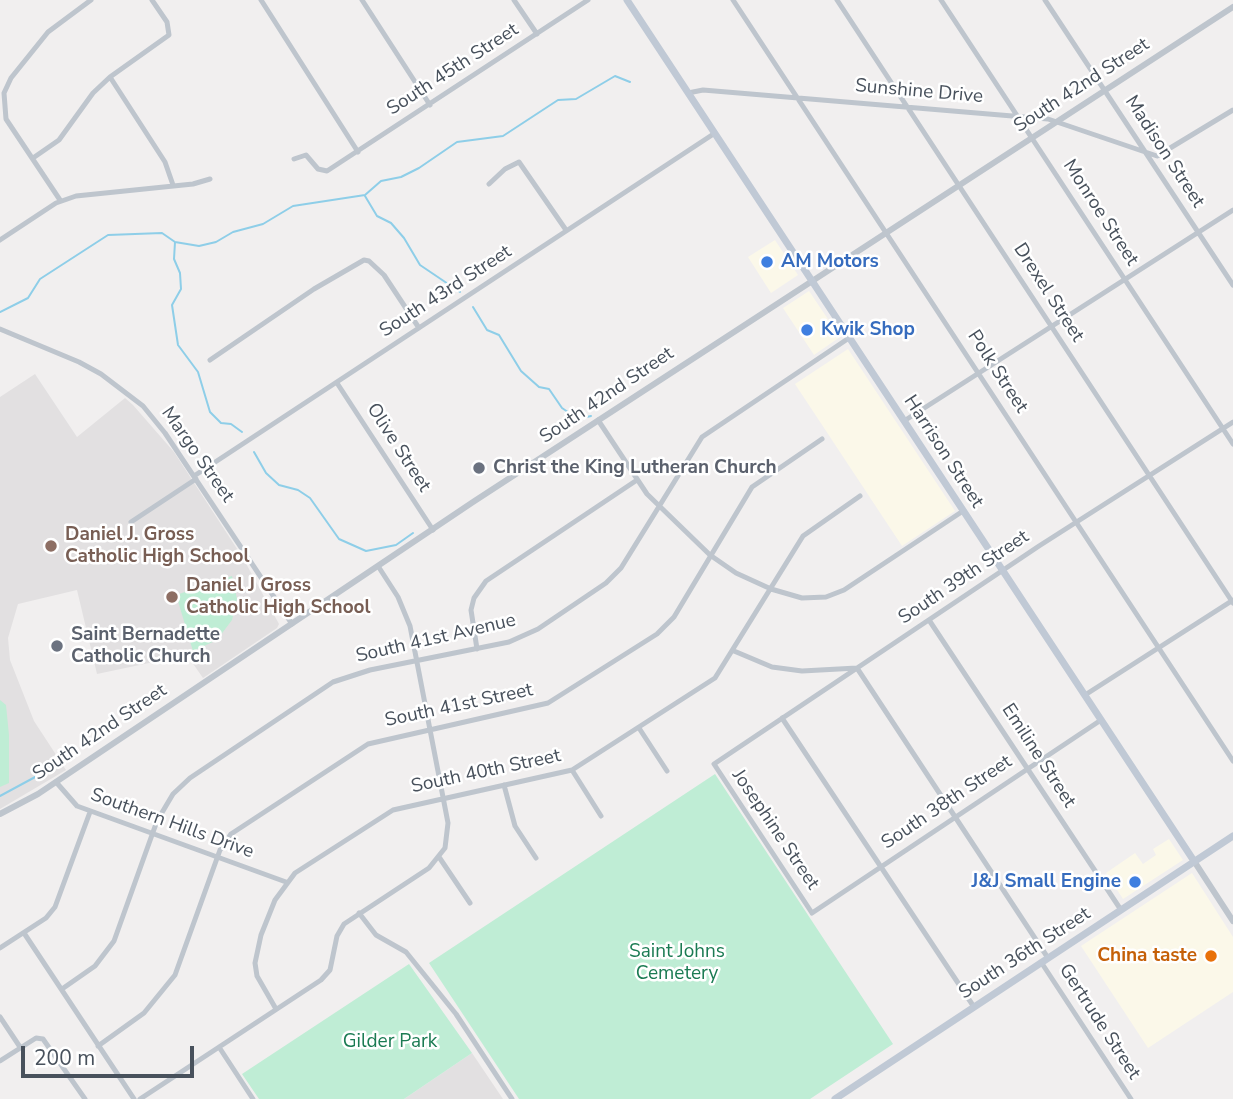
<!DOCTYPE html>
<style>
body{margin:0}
#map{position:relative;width:1233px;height:1099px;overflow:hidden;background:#f1efef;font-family:"Nunito Sans",sans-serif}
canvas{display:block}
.scale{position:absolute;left:21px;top:1046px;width:173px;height:32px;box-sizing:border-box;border:4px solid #48515c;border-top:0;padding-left:9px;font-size:21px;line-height:24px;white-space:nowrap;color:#48515c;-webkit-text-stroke:5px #fff;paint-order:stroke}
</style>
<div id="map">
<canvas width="1233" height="1099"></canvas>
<div class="scale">200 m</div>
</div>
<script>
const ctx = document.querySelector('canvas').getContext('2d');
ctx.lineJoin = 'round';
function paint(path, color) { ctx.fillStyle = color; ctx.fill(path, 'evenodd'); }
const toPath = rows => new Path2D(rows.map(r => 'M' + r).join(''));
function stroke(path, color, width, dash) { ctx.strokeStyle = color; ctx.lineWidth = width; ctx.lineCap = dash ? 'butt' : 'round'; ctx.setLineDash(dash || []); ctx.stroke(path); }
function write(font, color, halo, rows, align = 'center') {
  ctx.font = font + ' "Nunito Sans",sans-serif'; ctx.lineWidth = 5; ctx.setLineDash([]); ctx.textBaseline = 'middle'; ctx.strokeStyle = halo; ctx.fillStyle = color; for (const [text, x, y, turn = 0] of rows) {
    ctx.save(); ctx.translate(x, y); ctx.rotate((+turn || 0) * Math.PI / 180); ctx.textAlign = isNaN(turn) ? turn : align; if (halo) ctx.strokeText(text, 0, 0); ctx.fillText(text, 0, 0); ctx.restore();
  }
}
paint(toPath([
 [775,240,798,275,771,293,748,257],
 [809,291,840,337,814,355,783,308],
 [848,349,955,511,902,546,795,384],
 [1169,839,1183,860,1123,899,1106,873,1135,853,1143,864,1156,855,1153,849],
 [1192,873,1233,937,1233,992,1148,1048,1081,946]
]), '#fbf8e9');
paint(toPath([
 [35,374,77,437,125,398,133,405,174,452,243,558,279,624,277,628,203,678,187,655,97,674,77,590,18,604,8,638,10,660,34,721,66,770,0,809,0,397],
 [472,1053,503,1099,404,1099]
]), '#e2e0e1');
paint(toPath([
 [232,576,237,599,232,620,217,640,193,651,177,598,179,594],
 [0,700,6,705,9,735,9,783,0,787],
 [715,774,893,1044,810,1099,519,1099,429,963],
 [409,964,472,1053,404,1099,259,1099,242,1074]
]), '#bfedd5');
stroke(toPath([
 [365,196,377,216,391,223,404,238,420,265,460,292],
 [175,242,174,259,180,273,181,289,172,305,178,345,198,372,210,412,221,423,231,424,242,432],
 [473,307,487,330,499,335,521,371,539,387,549,389,562,408,578,419,591,416],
 [0,312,28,298,40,279,108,235,162,233,175,242,199,246,216,242,233,232,263,224,293,206,365,195,381,181,401,177,419,168,457,142,503,136,558,100,576,99,615,76,630,82],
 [254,452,266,473,279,485,298,490,310,498,339,539,366,551,396,545,413,533],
 [0,796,37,776]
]), '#8ecee8', 2);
stroke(toPath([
 [261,0,358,152],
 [362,0,430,105],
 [514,0,537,34],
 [733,0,1233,761],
 [837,0,1233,603],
 [941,0,1233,444],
 [1045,0,1233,285],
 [110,77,165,162,173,185],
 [688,93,703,90,1048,119,1157,156,1233,110],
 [33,158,59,140,93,93,110,77,169,35,167,22,152,0],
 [294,159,306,155,318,169,327,171,588,0],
 [489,184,505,169,519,162,566,230],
 [60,200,6,119,4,93,11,78,48,32,91,0],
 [0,240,56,203,76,196,193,184,210,179],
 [0,329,79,362,101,374,143,406,165,433,292,624],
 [210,360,314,289,364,260,369,261,384,275,419,328],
 [337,383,433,530],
 [598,420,647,494,710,555,736,573,771,589,802,598,826,597,844,590,963,511],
 [904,421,1233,210],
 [194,476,715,133],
 [131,522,196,479],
 [929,620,1121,910],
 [477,649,471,610,474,598,486,581,637,480],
 [734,651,772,667,802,671,857,668,1048,958],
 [1085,695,1233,600],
 [782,718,974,1007],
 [1101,720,812,913,714,764,1039,546,1233,422],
 [639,728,667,771],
 [572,770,601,816],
 [56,782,77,806,286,882],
 [504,785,515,826,536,858],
 [439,857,470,903],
 [359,913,376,935,406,952,456,1014,512,1099],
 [24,933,134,1099],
 [0,948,46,918,55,907,90,812],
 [1041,962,1131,1099],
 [62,989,95,966,114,941,157,821,173,794,190,778,333,682,370,670,509,642,538,629,606,583,621,568,702,437,849,338],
 [276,1009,257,976,255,963,261,935,275,900,295,873,393,810,572,770,715,678,803,536,860,496],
 [0,1017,20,1047],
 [98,1046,144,1013,175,975,220,850,231,834,368,744,548,703,657,634,674,617,752,487,822,439],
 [219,1047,253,1099],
 [0,1061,36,1038,43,1039,85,1099],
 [140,1099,321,980,330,970,337,936,344,924,429,868,445,848,448,823,410,626,398,597,378,566]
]), '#bec5cd', 5);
stroke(toPath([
 [0,814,38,794,473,502,1233,7],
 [1194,861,1233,921]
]), '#bec5cd', 6);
stroke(toPath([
 [627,0,1194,861],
 [835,1099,1233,836]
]), '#c0c9d5', 7);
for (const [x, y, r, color] of [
 [767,262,7,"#3f7fe0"],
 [807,330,7,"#3f7fe0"],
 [479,468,7,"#6b7280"],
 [51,546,7,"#8d6e63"],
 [172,597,7,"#8d6e63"],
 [57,646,7,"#6b7280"],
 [1135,882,7,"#3f7fe0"],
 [1211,956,7,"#e8710a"]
]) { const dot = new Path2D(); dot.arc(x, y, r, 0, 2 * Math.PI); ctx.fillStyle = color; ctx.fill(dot); stroke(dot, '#fff', 2.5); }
write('19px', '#48515c', '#fff', [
 ["South 45th Street",453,70,-33],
 ["South 42nd Street",1082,86,-33],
 ["Sunshine Drive",919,92,5],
 ["Madison Street",1164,152,57],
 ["Monroe Street",1100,213,57],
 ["South 43rd Street",446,292,-33],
 ["Drexel Street",1048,293,57],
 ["Polk Street",997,372,57],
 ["South 42nd Street",607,396,-34],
 ["Olive Street",398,448,57],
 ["Harrison Street",943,452,57],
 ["Margo Street",197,455,55],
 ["South 39th Street",964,578,-34],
 ["South 41st Avenue",436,639,-13],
 ["South 41st Street",459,706,-12],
 ["South 42nd Street",100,733,-34],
 ["Emiline Street",1038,756,57],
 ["South 40th Street",486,772,-12],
 ["South 38th Street",947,803,-34],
 ["Southern Hills Drive",172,824,20],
 ["Josephine Street",775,830,56],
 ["South 36th Street",1025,954,-33],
 ["Gertrude Street",1099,1022,57]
]);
write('bold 19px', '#366cbe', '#fff', [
 ["AM Motors",781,262],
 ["Kwik Shop",821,330],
 ["J&J Small Engine",1121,882,"right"]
], 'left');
write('bold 19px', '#5b616d', '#fff', [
 ["Christ the King Lutheran Church",493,468],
 ["Saint Bernadette",71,635],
 ["Catholic Church",71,657]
], 'left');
write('bold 19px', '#785e54', '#fff', [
 ["Daniel J. Gross",65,535],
 ["Catholic High School",65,557],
 ["Daniel J Gross",186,586],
 ["Catholic High School",186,608]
], 'left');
write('19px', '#1b7b53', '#fff', [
 ["Saint Johns",677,952],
 ["Cemetery",677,974],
 ["Gilder Park",390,1042]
]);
write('bold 19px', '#c56008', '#fff', [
 ["China taste",1197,956]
], 'right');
</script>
